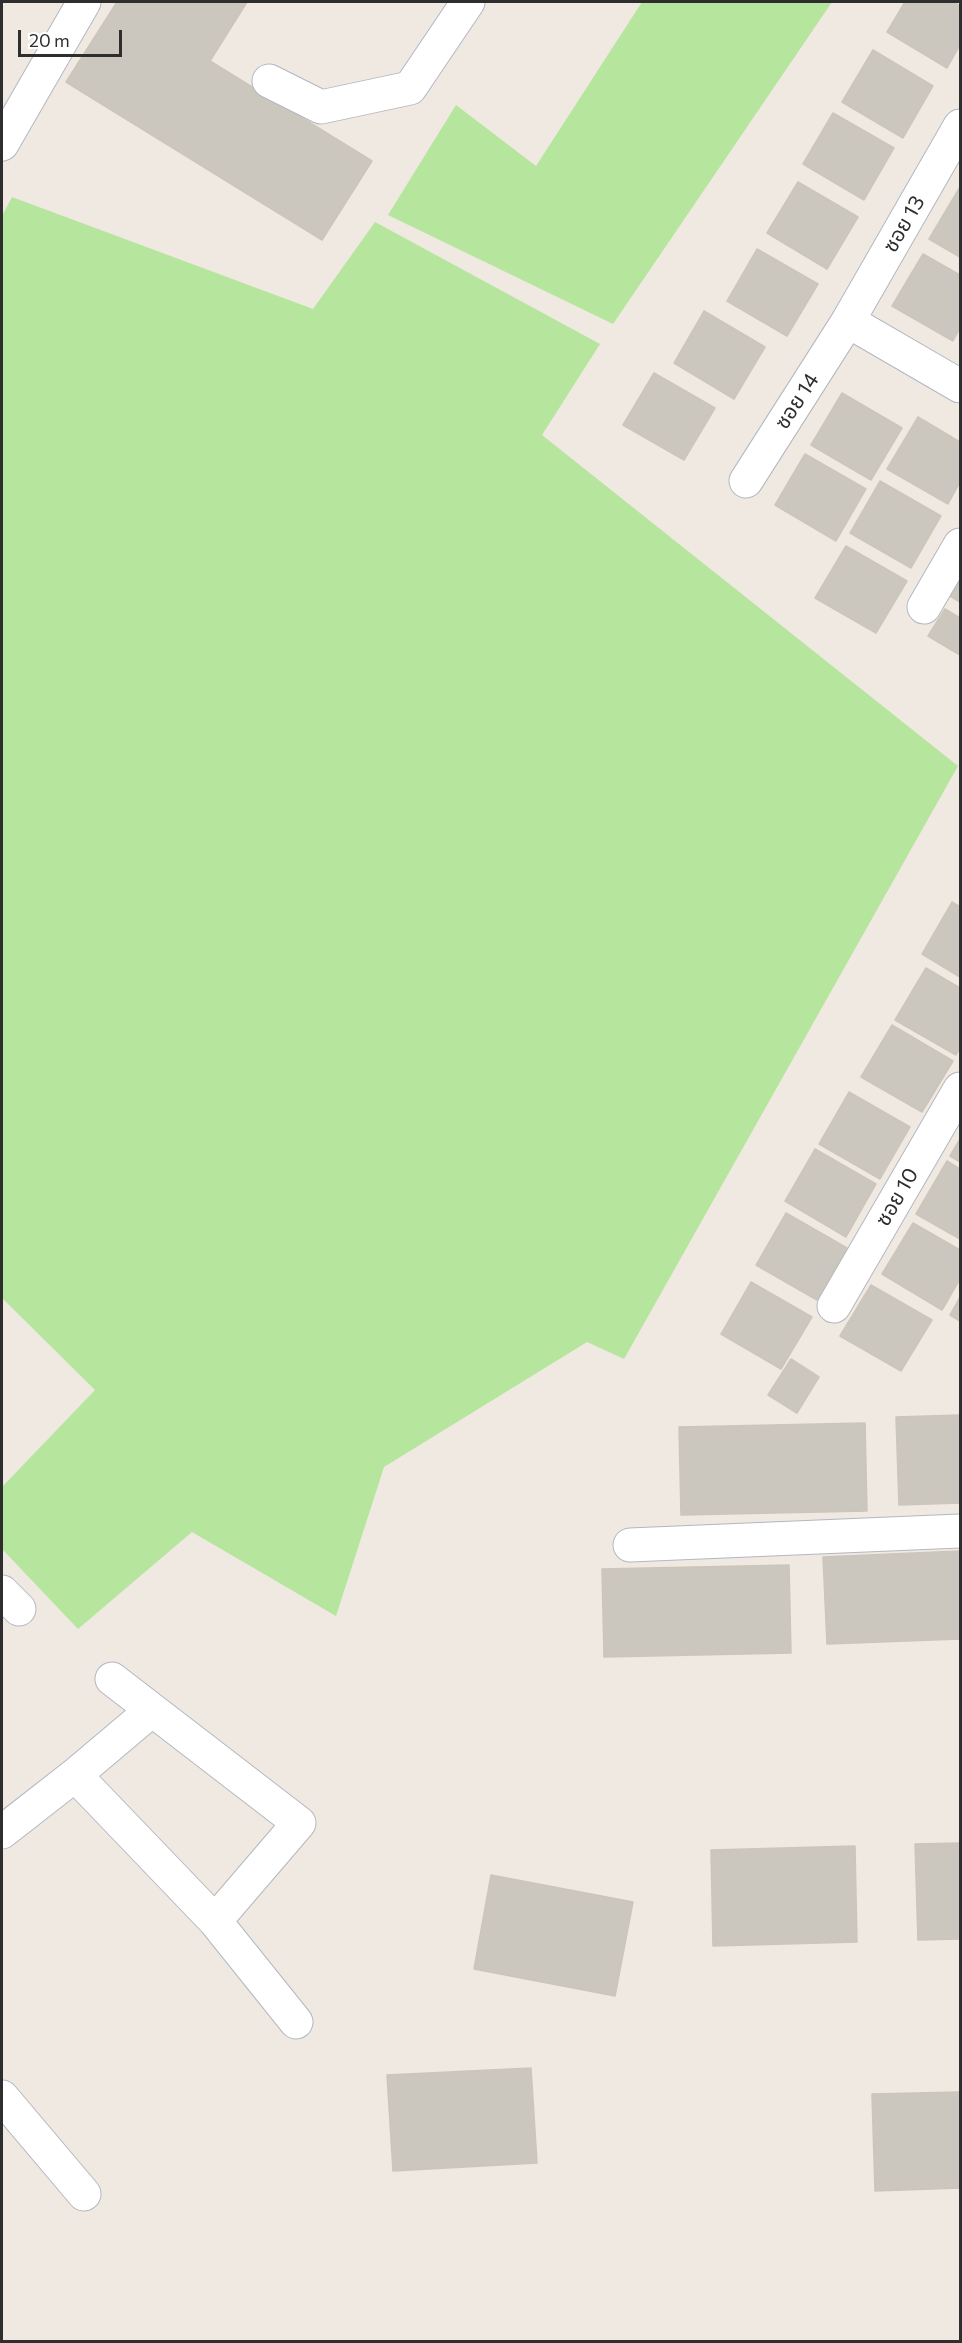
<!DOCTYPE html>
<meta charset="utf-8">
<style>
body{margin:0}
#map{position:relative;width:962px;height:2343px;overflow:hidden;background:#efe9e1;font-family:Commissioner,sans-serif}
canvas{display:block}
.frame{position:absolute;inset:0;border:3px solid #2e2e2e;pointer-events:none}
.scale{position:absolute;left:18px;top:30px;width:104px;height:27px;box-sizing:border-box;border:3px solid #2e2e2e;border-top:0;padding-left:8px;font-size:18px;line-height:21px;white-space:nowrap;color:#2e2e2e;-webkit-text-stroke:4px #fff;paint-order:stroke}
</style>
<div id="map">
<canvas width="962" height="2343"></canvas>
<div class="frame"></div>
<div class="scale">20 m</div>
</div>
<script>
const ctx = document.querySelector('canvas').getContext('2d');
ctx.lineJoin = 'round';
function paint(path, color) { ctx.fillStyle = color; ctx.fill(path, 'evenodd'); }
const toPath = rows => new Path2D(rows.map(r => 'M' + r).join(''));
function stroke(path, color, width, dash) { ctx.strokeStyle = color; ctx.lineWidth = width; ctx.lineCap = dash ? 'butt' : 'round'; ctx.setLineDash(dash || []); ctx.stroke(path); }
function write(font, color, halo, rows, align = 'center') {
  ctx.font = font + ' Commissioner,"Noto Sans Thai",sans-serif'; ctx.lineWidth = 4.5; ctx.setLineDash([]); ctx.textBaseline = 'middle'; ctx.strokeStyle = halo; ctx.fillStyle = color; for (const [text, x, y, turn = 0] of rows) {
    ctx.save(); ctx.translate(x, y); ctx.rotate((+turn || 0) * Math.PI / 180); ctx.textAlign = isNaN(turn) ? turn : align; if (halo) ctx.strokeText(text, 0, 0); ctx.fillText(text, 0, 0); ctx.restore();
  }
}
paint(toPath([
 [642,2,832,2,613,324,388,215,456,105,536,166],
 [12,197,313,309,375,222,600,344,542,435,958,766,624,1359,587,1342,384,1467,336,1616,192,1532,78,1629,2,1549,2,1487,95,1390,2,1298,2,216]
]), '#b6e59e');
const building = toPath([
 [117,2,247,2,210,61,372,161,322,240,66,82,117,2],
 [905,2,953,2,960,6,960,45,947,68,887,32,905,2],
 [873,50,933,86,903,138,842,102,873,50],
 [833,113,894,148,864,200,803,164,833,113],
 [798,182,858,217,827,269,767,233,798,182],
 [960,187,960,257,929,239,960,187],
 [757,249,818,284,787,336,727,301,757,249],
 [923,254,960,275,960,328,953,341,892,306,923,254],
 [704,311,765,347,734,399,674,363,704,311],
 [654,373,715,408,684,460,623,425,654,373],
 [842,393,902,428,871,480,811,445,842,393],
 [918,417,960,442,960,482,948,504,887,469,918,417],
 [805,454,866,489,836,541,775,505,805,454],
 [880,481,941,516,911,568,850,533,880,481],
 [846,546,907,581,876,633,815,598,846,546],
 [960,577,960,602,950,596,960,577],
 [945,609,960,618,960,655,928,636,945,609],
 [952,902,960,907,960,977,922,954,952,902],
 [926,968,960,988,960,1048,956,1055,895,1020,926,968],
 [892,1025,953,1061,922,1112,861,1077,892,1025],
 [849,1092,910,1127,880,1179,819,1144,849,1092],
 [960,1139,960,1162,950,1156,960,1139],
 [815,1149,876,1184,846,1237,785,1201,815,1149],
 [947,1161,960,1169,960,1239,916,1214,947,1161],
 [786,1213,847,1248,817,1300,756,1265,786,1213],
 [913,1223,960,1250,960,1279,942,1310,882,1274,913,1223],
 [751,1282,812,1317,781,1369,721,1334,751,1282],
 [871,1285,932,1320,901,1371,840,1336,871,1285],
 [960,1297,960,1321,950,1315,960,1297],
 [791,1359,819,1377,797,1413,768,1395,791,1359],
 [960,1415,960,1503,899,1505,896,1417,960,1415],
 [865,1423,867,1511,681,1515,679,1427,865,1423],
 [960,1551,960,1639,827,1644,823,1557,960,1551],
 [789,1565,791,1653,604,1657,602,1569,789,1565],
 [960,1843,960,1939,918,1940,915,1844,960,1843],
 [855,1846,857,1942,713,1946,711,1850,855,1846],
 [491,1875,633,1902,615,1996,474,1969,491,1875],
 [531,2068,537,2163,393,2171,387,2075,531,2068],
 [960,2092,960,2188,875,2191,872,2094,960,2092]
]);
paint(building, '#cbc7bf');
stroke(building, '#cbc5ba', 1.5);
const street = toPath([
 [269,81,321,107,410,88,468,2],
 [2,144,84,2],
 [848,321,960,386],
 [746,481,848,321,960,126],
 [924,607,960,545],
 [834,1306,960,1089],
 [630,1545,960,1531],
 [2,1592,19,1609],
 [112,1679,299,1823,215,1921],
 [75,1775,215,1921,296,2022],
 [2,1832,75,1775,152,1710],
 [2,2097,84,2194]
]);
stroke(street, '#b4b7c1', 35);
stroke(street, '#fff', 33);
write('21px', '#2e2e2e', '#fff', [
 ["ซอย 13",904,224,-60],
 ["ซอย 14",797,401,-57],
 ["ซอย 10",897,1197,-60]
]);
</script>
